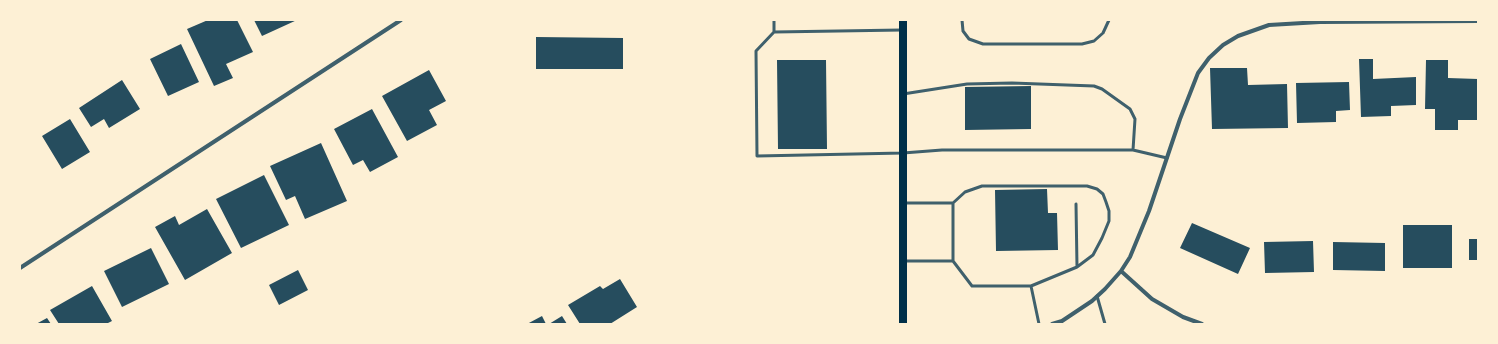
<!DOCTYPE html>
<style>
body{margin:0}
#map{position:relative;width:1498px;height:344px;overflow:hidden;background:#fdf0d5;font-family:Poppins,sans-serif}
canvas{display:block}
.frame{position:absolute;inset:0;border:21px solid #fdf0d5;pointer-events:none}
</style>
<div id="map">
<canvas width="1498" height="344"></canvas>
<div class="frame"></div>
</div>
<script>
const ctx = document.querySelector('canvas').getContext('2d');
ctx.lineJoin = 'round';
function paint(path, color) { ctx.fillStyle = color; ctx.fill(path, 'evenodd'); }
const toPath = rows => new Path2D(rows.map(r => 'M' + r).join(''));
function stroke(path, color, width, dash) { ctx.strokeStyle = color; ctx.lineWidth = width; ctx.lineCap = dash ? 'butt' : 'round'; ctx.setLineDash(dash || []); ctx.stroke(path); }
paint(toPath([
 [208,20,237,20,253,52,226,64,233,78,214,86,187,29],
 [254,20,297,20,262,36],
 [536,37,623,38,623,69,536,69],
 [181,44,199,82,168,96,150,59],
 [1359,59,1373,59,1373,79,1416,77,1416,105,1391,106,1391,116,1361,117],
 [777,60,826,60,827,149,778,149],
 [1426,60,1448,60,1448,78,1478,79,1478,120,1458,120,1458,130,1435,130,1435,109,1425,109],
 [1210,68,1247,68,1248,85,1287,84,1288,128,1212,129],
 [429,70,446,101,429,110,437,125,407,141,382,96],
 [122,80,140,109,109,128,104,119,91,127,79,108],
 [1349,82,1350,110,1336,111,1336,122,1297,123,1296,83],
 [1031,86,1031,129,965,130,965,87],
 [372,109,398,157,370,172,363,160,353,165,334,129],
 [70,119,90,152,62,169,42,136],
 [321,143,347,201,305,219,295,196,286,200,270,166],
 [264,175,289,225,241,248,216,199],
 [1047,189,1048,213,1057,213,1058,250,996,251,995,190],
 [207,209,232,253,185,280,155,227,175,216,179,225],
 [1192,223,1250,248,1238,274,1180,248],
 [1403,225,1452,225,1452,268,1403,268],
 [1469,239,1478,239,1478,260,1469,260],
 [1313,241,1314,272,1265,273,1264,242],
 [1333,242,1385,243,1385,271,1333,270],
 [151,248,169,284,122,307,104,271],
 [298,270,308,290,279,305,269,285],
 [620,279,637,307,610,324,580,324,568,305,600,286,603,289],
 [92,286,112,321,106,324,59,324,50,310],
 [542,316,546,324,527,324],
 [562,316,567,324,549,324],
 [47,318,51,324,36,324]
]), '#264d5e');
stroke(toPath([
 [774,20,774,32,756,51,757,156,903,153,942,150,1133,150,1167,158],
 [962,20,963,31,969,39,983,44,1082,44,1094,41,1103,33,1109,20],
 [774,32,902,30],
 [903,94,967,84,1012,83,1094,86,1102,89,1130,109,1135,119,1133,150],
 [903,203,953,203,953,261,904,261],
 [953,203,965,192,982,186,1087,186,1097,189,1103,194,1106,202,1109,211,1109,221,1102,238,1093,255,1077,267],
 [953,261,972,286,1031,286,1039,324],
 [1031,286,1077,267,1076,204],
 [1097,296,1105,324]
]), '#3f606c', 3);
stroke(toPath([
 [20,268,401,20],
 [1121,271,1152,299,1183,317,1202,324],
 [1052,324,1062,321,1092,301,1105,289,1121,271,1130,257,1149,211,1180,119,1198,73,1209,58,1223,45,1238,36,1269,25,1320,22,1478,21]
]), '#3f606c', 4);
stroke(toPath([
 [903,324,903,20]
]), '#003049', 8);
</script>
